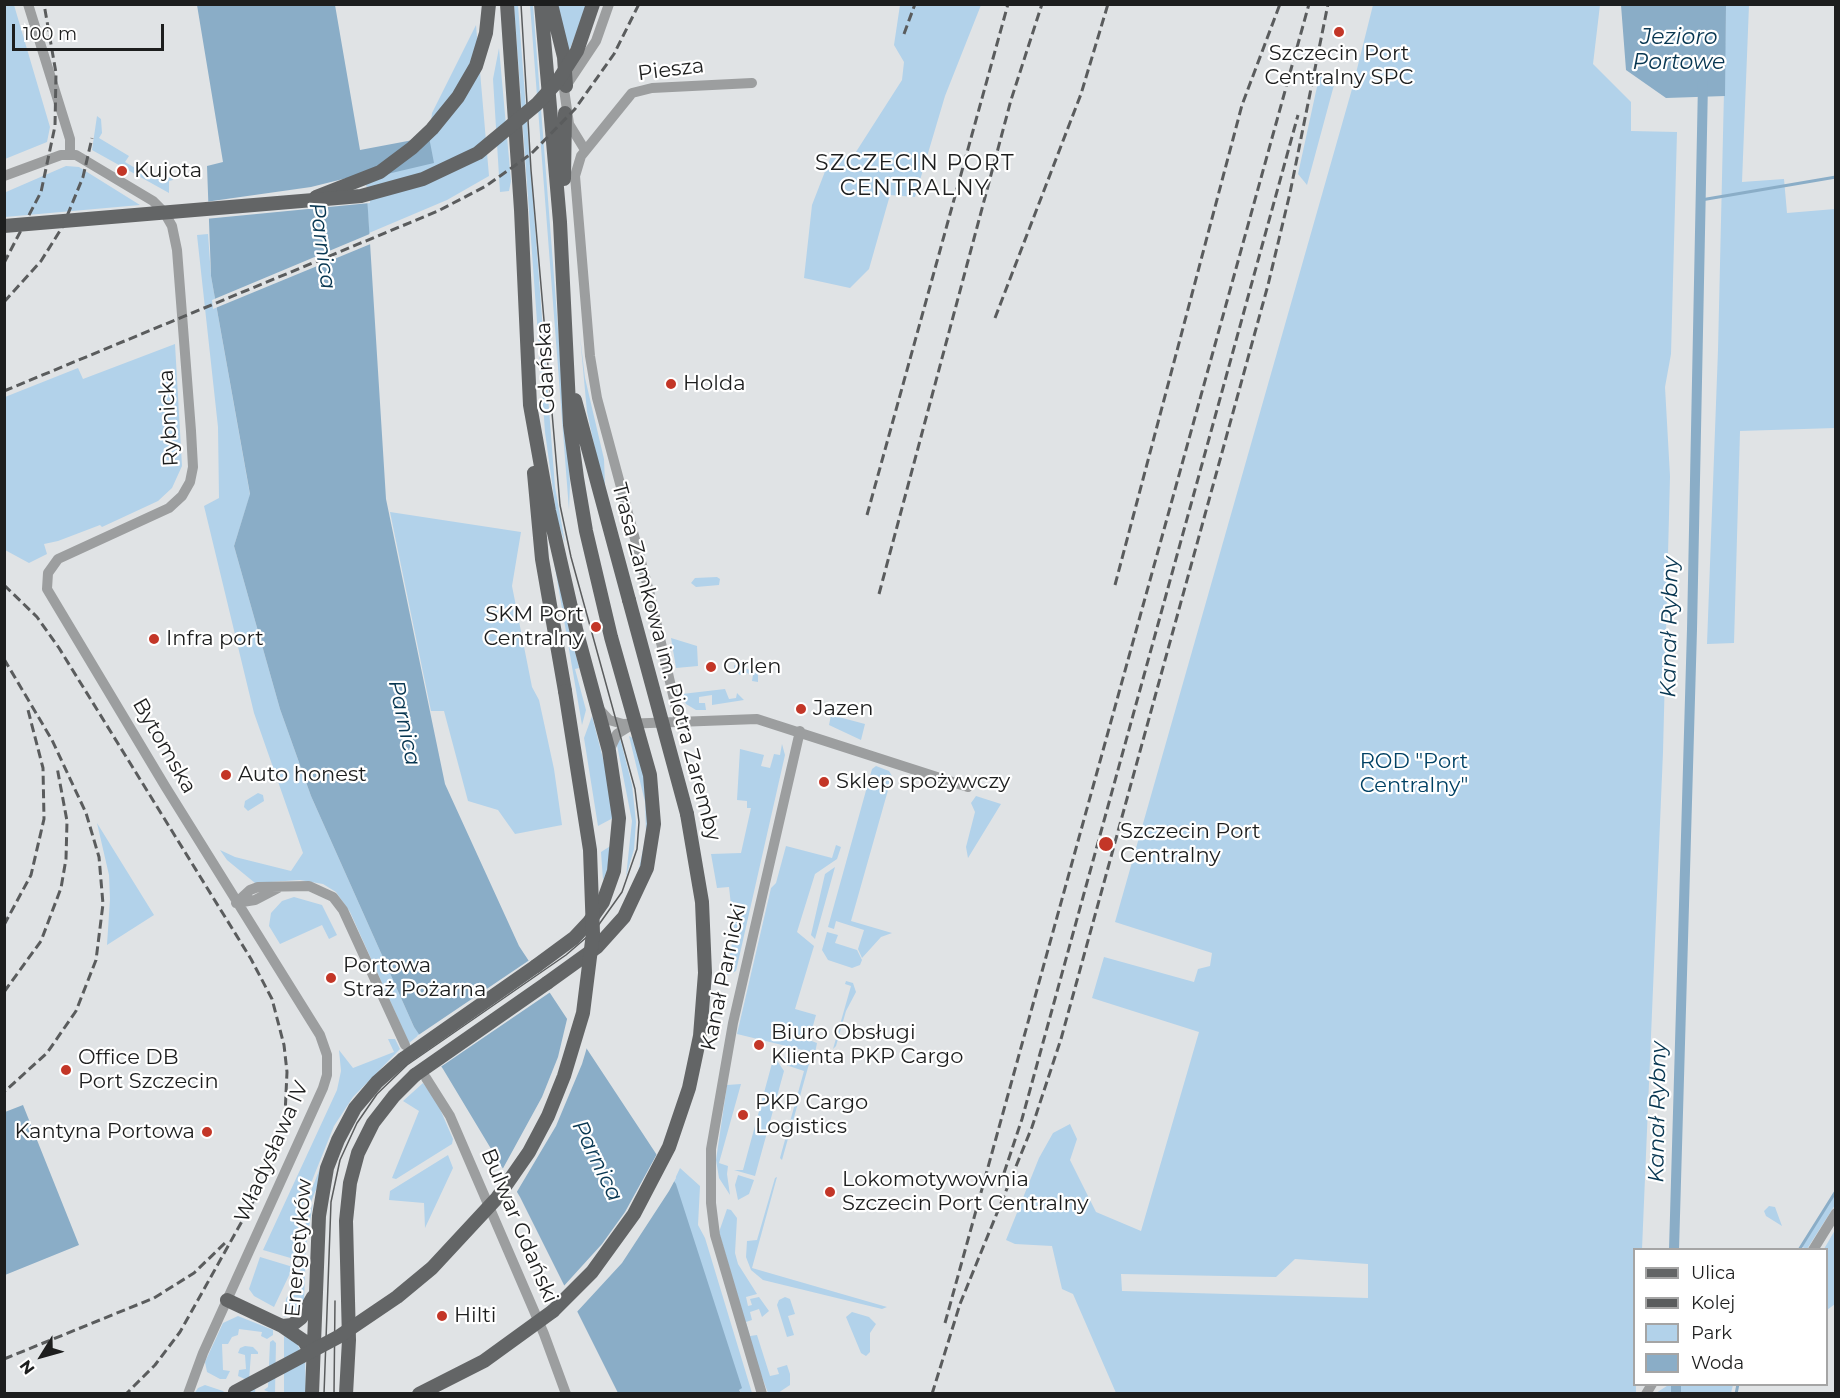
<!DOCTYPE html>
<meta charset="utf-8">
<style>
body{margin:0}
#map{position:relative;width:1840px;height:1398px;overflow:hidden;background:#e0e3e5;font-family:Montserrat,sans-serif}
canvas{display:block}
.frame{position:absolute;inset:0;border:6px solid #1d1e1e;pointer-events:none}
.legend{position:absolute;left:1633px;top:1248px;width:195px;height:138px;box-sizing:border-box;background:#fff;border:2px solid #a5a5a5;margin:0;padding:8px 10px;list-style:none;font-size:18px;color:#1d1e1e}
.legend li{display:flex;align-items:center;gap:12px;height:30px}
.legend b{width:30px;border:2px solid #a5a5a5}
.north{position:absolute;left:12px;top:1326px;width:60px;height:60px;-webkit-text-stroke:4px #fff;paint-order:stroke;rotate:233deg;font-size:16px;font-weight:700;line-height:24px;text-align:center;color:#1d1e1e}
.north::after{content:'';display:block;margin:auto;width:21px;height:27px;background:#1d1e1e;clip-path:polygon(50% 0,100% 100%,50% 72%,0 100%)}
.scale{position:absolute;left:12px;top:24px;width:152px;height:27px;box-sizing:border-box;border:3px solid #1d1e1e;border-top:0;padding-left:8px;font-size:18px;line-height:21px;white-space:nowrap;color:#1d1e1e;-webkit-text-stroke:4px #fff;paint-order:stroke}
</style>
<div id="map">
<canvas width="1840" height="1398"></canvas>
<div class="frame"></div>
<ul class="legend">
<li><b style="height:8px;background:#636566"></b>Ulica</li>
<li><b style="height:8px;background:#5a5c5d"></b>Kolej</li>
<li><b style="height:16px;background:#b2d2ea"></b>Park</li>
<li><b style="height:16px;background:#8aadc7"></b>Woda</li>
</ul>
<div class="north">N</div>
<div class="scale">100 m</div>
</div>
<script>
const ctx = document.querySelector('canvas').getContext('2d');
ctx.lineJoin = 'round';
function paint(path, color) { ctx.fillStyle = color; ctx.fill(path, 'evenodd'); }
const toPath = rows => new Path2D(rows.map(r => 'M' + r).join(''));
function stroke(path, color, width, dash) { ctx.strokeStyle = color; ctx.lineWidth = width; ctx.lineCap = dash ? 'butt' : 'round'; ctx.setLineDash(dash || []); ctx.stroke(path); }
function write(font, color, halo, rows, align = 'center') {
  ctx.font = font + ' Montserrat,sans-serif'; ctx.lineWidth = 4.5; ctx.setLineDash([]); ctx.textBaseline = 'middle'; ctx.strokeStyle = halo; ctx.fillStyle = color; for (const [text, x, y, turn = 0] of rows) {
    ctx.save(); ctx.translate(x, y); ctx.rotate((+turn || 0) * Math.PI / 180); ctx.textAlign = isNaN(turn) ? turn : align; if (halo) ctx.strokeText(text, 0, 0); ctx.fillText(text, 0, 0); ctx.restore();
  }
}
paint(toPath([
 [5,4,14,5,50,127,47,142,5,159],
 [514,5,518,5,555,487,565,543,557,519,545,432],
 [530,5,533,5,570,484,569,510],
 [556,5,587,5,568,54],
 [900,5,981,5,945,96,915,197,890,195,869,269,850,288,804,278,812,205,831,156,854,155,902,80,904,62,894,45],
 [1373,5,1600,5,1593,64,1631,102,1631,131,1677,132,1671,354,1665,387,1670,476,1663,752,1642,1249,1634,1250,1636,1393,1116,1393,1073,1294,1062,1289,1052,1246,1015,1244,1006,1240,1039,1158,1053,1133,1070,1124,1077,1139,1070,1160,1096,1212,1141,1231,1199,1032,1092,998,1104,957,1194,982,1198,969,1210,966,1212,953,1115,922,1352,89],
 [1295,1259,1368,1264,1368,1298,1122,1291,1121,1274,1276,1277],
 [1726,5,1749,5,1742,182,1784,179,1787,213,1835,209,1835,428,1740,431,1734,643,1707,644,1718,350],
 [476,25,489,176,447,200,369,233,366,179,429,137,432,113],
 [499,48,511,181,509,191,500,192,493,79],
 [1320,73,1333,77,1334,85,1307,185,1298,174],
 [97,116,101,119,102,133,99,138,129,156,125,162,147,175,152,169,153,177,163,176,163,169,171,168,171,171,167,174,167,178,172,177,173,180,169,181,169,193,92,150],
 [66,166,79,167,140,205,5,217,6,192],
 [208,234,211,276,250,495,234,546,280,709,311,796,414,1027,420,1034,409,1043,350,912,336,892,323,884,300,880,255,883,227,860,220,850,235,857,291,871,303,853,254,713,204,506,219,498,218,427,197,235],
 [580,336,585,378,604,459,605,484,603,485,587,412],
 [175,344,182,466,172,488,158,501,102,527,100,525,58,541,44,544,47,554,29,563,5,550,5,397,78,368,83,379],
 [390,512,521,532,512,586,532,687,539,700,554,769,562,825,515,834,498,810,468,801,444,711,431,711],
 [553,556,579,668,575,669,586,710,582,725],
 [717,577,720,579,719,585,696,587,691,583,695,578],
 [671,638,697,646,698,666,676,668],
 [734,665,758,672,758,682,752,681,753,675,744,672,740,675,734,670],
 [725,689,729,699,736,698,737,693,744,700,712,705,712,695,699,697,699,703,705,703,706,710,696,710,686,704,682,694],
 [831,715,865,724,861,740,829,725],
 [592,716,608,778,613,818,598,826,584,738],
 [629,736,633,738,645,780,649,816,643,863,638,873,646,835,645,802],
 [620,738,632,785,636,822,634,849,626,877,632,821,617,745],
 [782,744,785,755,736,971,724,977,724,965,728,965,734,932,729,887,717,888,711,854,741,853,751,808,747,808,747,801,737,800,740,749,764,755,761,766,770,768,774,754,780,755],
 [876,766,889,771,892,776,851,921,892,933,881,937,862,958,858,949,864,930,836,921,834,929,828,927,872,769],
 [258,793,263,795,264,801,248,811,244,807,245,801],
 [976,796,1001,804,968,858,966,847,975,812,971,803],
 [97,823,154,915,107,945,110,899,109,875],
 [612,845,607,871,603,880,601,852],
 [836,845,841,847,837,859,815,874,797,932,814,946,795,1009,816,1015,809,1040,817,1043,815,1053,737,1034,771,888,776,883,786,846,832,858],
 [835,867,815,939,811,935,825,874],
 [294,897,322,905,337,935,329,939,322,925,280,944,269,926,271,913,282,901],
 [827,932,838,935,835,943,857,950,862,960,860,965,852,968,828,960,822,950],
 [846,981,853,983,856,992,846,1011,836,1046,833,1049,851,986,845,984],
 [388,1039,395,1039,400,1049,353,1097,334,1126,301,1208,294,1259,263,1250,337,1090,341,1071,339,1050,353,1068,394,1052],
 [774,1056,784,1071,755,1176,734,1170,743,1170],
 [780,1056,809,1064,782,1160,780,1158,804,1071,786,1065],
 [423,1083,437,1102,453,1139,452,1144,396,1179,392,1178,419,1111,403,1101],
 [741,1084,719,1163,728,1166,727,1174,730,1195,719,1178,716,1160,727,1085],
 [327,1150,317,1187,300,1230,304,1209],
 [448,1155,453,1168,425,1228,424,1203,389,1200,390,1191],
 [680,1168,700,1186,698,1225,705,1238,752,1393,741,1393,739,1389,741,1388,674,1181],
 [738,1175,754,1180,749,1194,738,1200,735,1185],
 [777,1177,752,1268,887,1307,882,1309,763,1280,751,1270,746,1257,747,1241,757,1240,775,1178],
 [1835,1194,1835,1205,1807,1249,1802,1247],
 [313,1203,306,1246,304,1301,298,1313,284,1317,286,1299,301,1268,303,1232],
 [1769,1206,1775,1207,1782,1226,1766,1216,1764,1211],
 [727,1209,731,1210,737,1218,735,1253,738,1264,757,1294,746,1297,748,1306,752,1305,750,1299,759,1297,769,1311,762,1317,759,1309,750,1312,752,1320,746,1322,750,1336,757,1335,770,1376,779,1374,777,1368,787,1365,790,1374,790,1385,778,1393,768,1393,759,1369,719,1232],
 [1835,1230,1835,1304,1827,1310,1826,1250,1824,1249],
 [260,1257,293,1267,274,1307,254,1296,249,1289],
 [785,1297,790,1299,795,1314,788,1316,794,1335,787,1337,777,1305,779,1300],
 [852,1312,869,1317,876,1324,870,1333,870,1352,866,1356,861,1353,846,1317],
 [238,1316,273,1330,273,1335,267,1339,261,1336,262,1332,239,1329,238,1335,232,1337,228,1344,222,1344,223,1370,230,1371,226,1379,220,1379,207,1372,205,1362,223,1323],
 [284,1336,297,1344,305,1358,306,1393,284,1393],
 [273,1340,276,1343,275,1393,271,1393,264,1390,268,1387,270,1342],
 [245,1346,253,1347,258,1352,258,1354,251,1354,249,1380,256,1382,255,1393,243,1393,245,1379,238,1376,239,1370,246,1369,245,1355,238,1353,240,1348],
 [1670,1384,1733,1384,1733,1385,1731,1393,1656,1393],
 [205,1385,223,1391,225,1393,194,1394,198,1388]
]), '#b2d2ea');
paint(toPath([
 [197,5,335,5,360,150,429,137,434,163,366,179,386,499,445,784,519,946,676,1184,742,1388,739,1390,741,1393,618,1393,520,1197,443,1069,414,1027,311,796,280,709,234,546,250,494,211,276,207,166,223,162],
 [1621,5,1726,5,1725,96,1666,98,1626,70],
 [23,1105,79,1245,5,1275,5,1112]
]), '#8aadc7');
paint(toPath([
 [421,149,379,179,369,181,366,186,369,188,370,203,205,219,205,202,311,187,355,176],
 [372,233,373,243,213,309,212,300],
 [531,959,552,991,439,1068,417,1036],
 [568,1015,588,1044,582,1064,556,1126,515,1195,501,1172,542,1097,558,1057],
 [658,1152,676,1178,669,1191,622,1263,575,1314,562,1288,602,1244,625,1212]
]), '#e0e3e5');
stroke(toPath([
 [1701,200,1836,177],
 [1799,1250,1836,1191],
 [1736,1394,1738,1384]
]), '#8aadc7', 3);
stroke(toPath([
 [1674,1250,1692,629,1703,83],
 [1676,1384,1676,1394]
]), '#8aadc7', 10);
stroke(toPath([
 [28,4,70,139,70,154],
 [585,150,569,124,564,89,596,41,609,4],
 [4,176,61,155,76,155,153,201,164,212,172,226,177,250,191,431,193,467,190,482,182,496,169,508,58,559,48,573,47,589,165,786,320,1035,327,1055,327,1075,323,1088,203,1353,188,1394],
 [598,708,609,720,623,724,757,719,968,787],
 [679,721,650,595,597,398,590,356,575,176,581,156,632,93,652,88,752,83],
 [609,751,617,734,633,724],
 [236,903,250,890,258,887,309,886,333,897,343,910,405,1045],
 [236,903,255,900,278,888],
 [426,1078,450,1116,544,1334,566,1394],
 [1813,1250,1836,1213],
 [762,1394,715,1235,711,1203,711,1149,733,1023,800,731],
 [1646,1394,1652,1384]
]), '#9c9e9f', 10);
stroke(toPath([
 [507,4,521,210,530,405,549,511,576,629,609,751,619,818,614,871,603,902,589,922,574,938,536,966],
 [541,4,560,222,570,425,577,478,586,531,611,637,650,775,654,824,647,868,624,917,597,947,547,983],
 [551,4,564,57,566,86],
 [564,179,565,113],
 [316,197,380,172,412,148,432,129,458,97,476,66,486,33,489,4],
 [575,400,629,600],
 [534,473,542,559,565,691],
 [227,1300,282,1326,304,1341,313,1356],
 [553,1311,592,1272,634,1214,669,1147,689,1088,700,1036,705,973,702,902,687,814],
 [282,1326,292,1325,301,1318,313,1297],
 [312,1394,319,1216,327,1168,338,1140,355,1108,377,1082,403,1059],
 [346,1394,349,1340,346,1221,350,1183,358,1153,373,1123,394,1096,415,1075]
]), '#636566', 14);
stroke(toPath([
 [324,1394,331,1202,340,1160,357,1123,377,1094,407,1065,566,955,595,930,622,892,637,849,639,822,635,789,571,557,560,505,531,170,521,4],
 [334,1394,335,1301]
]), '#5a5c5d', 1.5);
stroke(toPath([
 [904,34,915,4],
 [4,263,41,192,55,126,56,73,44,4],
 [4,302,41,261,63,226,83,177,92,138],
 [995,318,1081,94,1108,4],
 [4,391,438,211,486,186,531,154,575,109,614,54,639,4],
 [867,515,1008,4],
 [4,585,37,617,59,648,251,959,272,999,284,1045,287,1072,285,1115,269,1173,180,1332,155,1365,126,1394],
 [1115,585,1242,105,1280,4],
 [879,594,1011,100,1042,4],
 [4,659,52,740,86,813,99,857,103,904,96,960,76,1011,47,1053,4,1092],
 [4,925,31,875,44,819,43,768,28,710],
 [4,992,41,941,61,888,66,859,67,821,57,767],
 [1004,1173,1022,1119,1298,115],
 [945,1323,1309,4],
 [4,1359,154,1298,194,1273,225,1243],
 [932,1394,960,1304,1032,1127,1061,1039,1268,285,1290,193,1328,4]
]), '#5a5c5d', 3, [9, 4.5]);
stroke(toPath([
 [4,226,361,196,423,179,478,153,537,104,557,82,577,51,593,4],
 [629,600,687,814],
 [403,1059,536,966],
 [415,1075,547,983],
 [235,1392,338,1337,397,1297,432,1268,497,1198,529,1152,548,1116,564,1076,583,1013,593,933,590,850,565,691],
 [419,1394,484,1361,553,1311]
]), '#636566', 14);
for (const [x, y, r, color] of [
 [1339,32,6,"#c33627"],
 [122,171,6,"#c33627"],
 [671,384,6,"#c33627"],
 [596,627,6,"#c33627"],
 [154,639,6,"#c33627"],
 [711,667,6,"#c33627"],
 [801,709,6,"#c33627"],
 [226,775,6,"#c33627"],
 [824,782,6,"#c33627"],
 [1106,844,8,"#c33627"],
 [331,978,6,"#c33627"],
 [759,1045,6,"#c33627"],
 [66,1070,6,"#c33627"],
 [743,1115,6,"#c33627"],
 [207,1132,6,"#c33627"],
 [830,1192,6,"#c33627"],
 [442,1316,6,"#c33627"]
]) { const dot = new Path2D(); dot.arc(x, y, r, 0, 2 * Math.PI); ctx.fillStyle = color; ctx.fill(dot); stroke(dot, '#fff', 2); }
write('21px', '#1d1e1e', '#fff', [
 ["Szczecin Port",1339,54,"center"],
 ["Centralny SPC",1339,78,"center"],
 ["Kujota",134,171],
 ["Holda",683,384],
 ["SKM Port",584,615,"right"],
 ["Centralny",584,639,"right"],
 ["Infra port",166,639],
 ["Orlen",723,667],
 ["Jazen",813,709],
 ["Auto honest",238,775],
 ["Sklep spożywczy",836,782],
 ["Szczecin Port",1120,832],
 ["Centralny",1120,856],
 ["Portowa",343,966],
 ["Straż Pożarna",343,990],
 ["Biuro Obsługi",771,1033],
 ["Klienta PKP Cargo",771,1057],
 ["Office DB",78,1058],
 ["Port Szczecin",78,1082],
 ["PKP Cargo",755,1103],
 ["Logistics",755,1127],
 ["Kantyna Portowa",195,1132,"right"],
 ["Lokomotywownia",842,1180],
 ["Szczecin Port Centralny",842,1204],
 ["Hilti",454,1316]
], 'left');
write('21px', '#1d1e1e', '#fff', [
 ["Piesza",671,70,-7],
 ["Gdańska",546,368,-93],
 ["Rybnicka",169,418,-93],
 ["Trasa Zamkowa im. Piotra Zaremby",666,662,75],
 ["Bytomska",164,746,60],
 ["Kanał Parnicki",724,977,-78],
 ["Władysława IV",272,1152,-66],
 ["Bulwar Gdański",519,1226,67],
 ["Energetyków",299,1248,-85]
]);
write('21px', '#004164', '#fff', [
 ["ROD \"Port",1414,762],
 ["Centralny\"",1414,786]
]);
write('italic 22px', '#073651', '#fff', [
 ["Jezioro",1679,38],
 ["Portowe",1679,63],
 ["Parnica",322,246,82],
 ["Kanał Rybny",1670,627,-89],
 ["Parnica",404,723,78],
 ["Kanał Rybny",1658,1112,-89],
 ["Parnica",597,1161,64]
]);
ctx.letterSpacing = '1.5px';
write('22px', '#1d1e1e', '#fff', [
 ["SZCZECIN PORT",915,164],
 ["CENTRALNY",915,189]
]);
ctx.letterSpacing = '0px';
</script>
